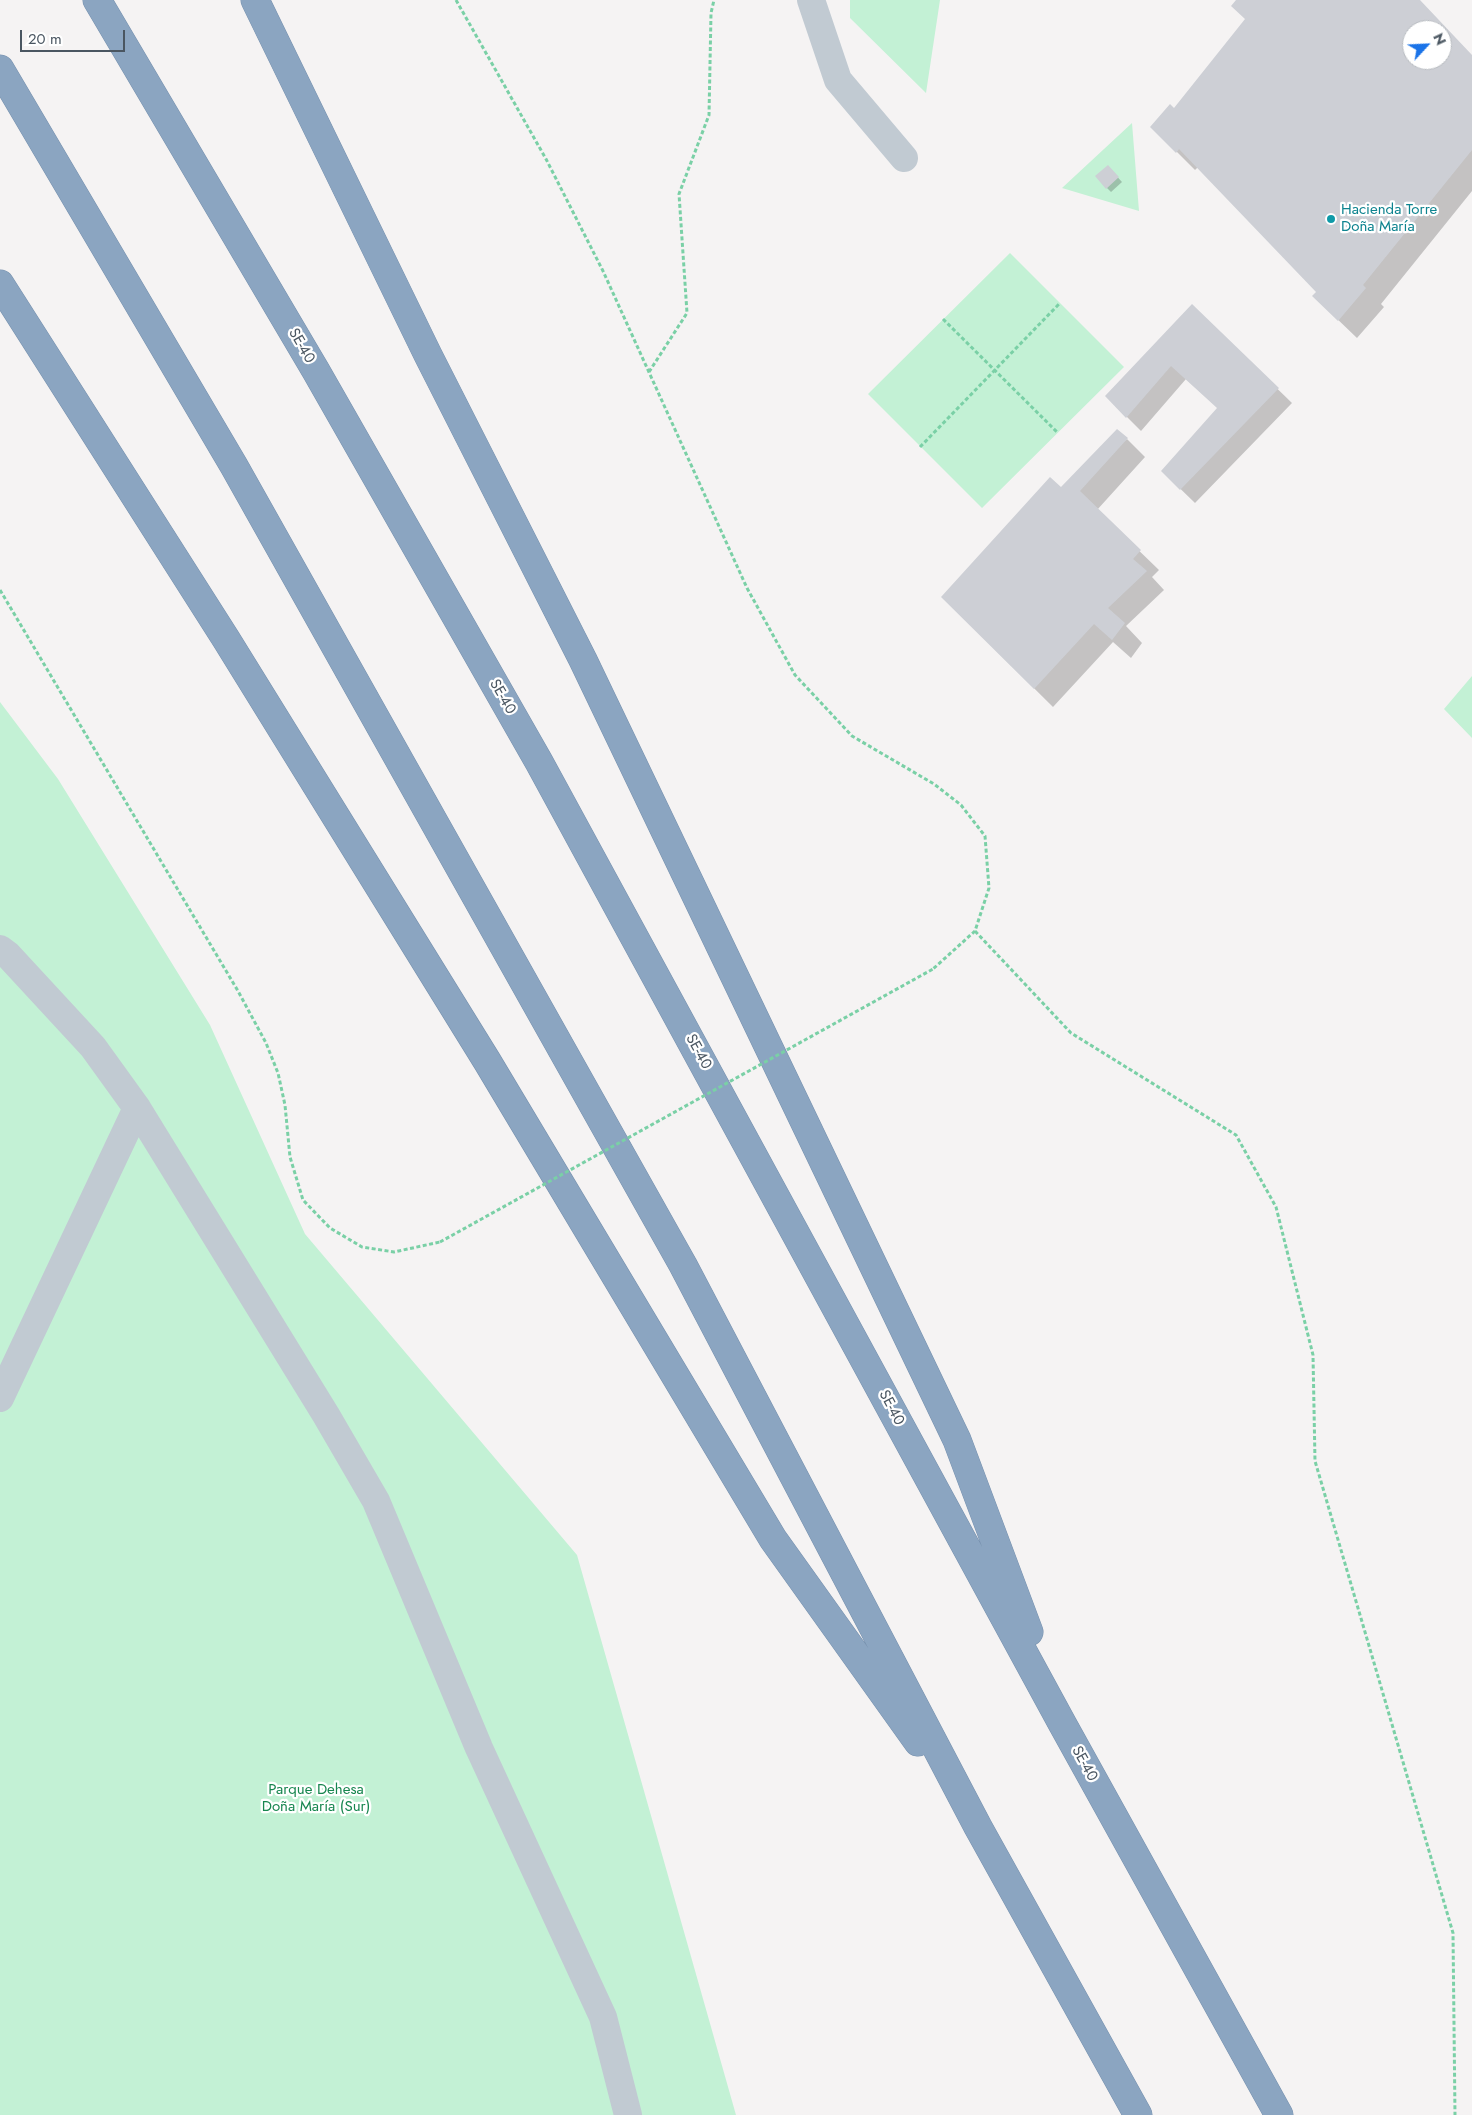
<!DOCTYPE html>
<meta charset="utf-8">
<style>
body{margin:0}
#map{position:relative;width:1472px;height:2115px;overflow:hidden;background:#f5f3f3;font-family:Jost,sans-serif}
canvas{display:block}
.north{position:absolute;left:1402px;top:20px;width:50px;height:50px;box-sizing:border-box;background:#fff;border:1px solid #b7bbc0;border-radius:50%;rotate:65deg;font-size:14px;font-weight:700;line-height:20px;text-align:center;color:#4a5661}
.north::after{content:'';display:block;margin:auto;width:18px;height:22px;background:#1a73e8;clip-path:polygon(50% 0,100% 100%,50% 72%,0 100%)}
.scale{position:absolute;left:20px;top:30px;width:105px;height:22px;box-sizing:border-box;border:2px solid #4a5661;border-top:0;padding-left:6px;font-size:15px;line-height:18px;white-space:nowrap;color:#4a5661;-webkit-text-stroke:4px #fff;paint-order:stroke}
</style>
<div id="map">
<canvas width="1472" height="2115"></canvas>
<div class="north">N</div>
<div class="scale">20 m</div>
</div>
<script>
const ctx = document.querySelector('canvas').getContext('2d');
ctx.lineJoin = 'round';
function paint(path, color) { ctx.fillStyle = color; ctx.fill(path, 'evenodd'); }
const toPath = rows => new Path2D(rows.map(r => 'M' + r).join(''));
function stroke(path, color, width, dash) { ctx.strokeStyle = color; ctx.lineWidth = width; ctx.lineCap = dash ? 'butt' : 'round'; ctx.setLineDash(dash || []); ctx.stroke(path); }
function write(font, color, halo, rows, align = 'center') {
  ctx.font = font + ' Jost,sans-serif'; ctx.lineWidth = 4.5; ctx.setLineDash([]); ctx.textBaseline = 'middle'; ctx.strokeStyle = halo; ctx.fillStyle = color; for (const [text, x, y, turn = 0] of rows) {
    ctx.save(); ctx.translate(x, y); ctx.rotate((+turn || 0) * Math.PI / 180); ctx.textAlign = isNaN(turn) ? turn : align; if (halo) ctx.strokeText(text, 0, 0); ctx.fillText(text, 0, 0); ctx.restore();
  }
}
paint(toPath([
 [850,0,940,0,926,93,850,18],
 [1132,123,1139,211,1062,188],
 [1010,253,1124,367,982,508,868,394],
 [1472,676,1472,738,1444,709],
 [0,702,58,779,210,1025,305,1234,577,1555,736,2115,0,2115]
]), '#c3f1d5');
paint(toPath([
 [1238,0,1419,0,1472,56,1472,191,1381,304,1384,307,1357,338,1332,314,1317,292,1198,167,1195,170,1152,127,1174,110,1246,19],
 [1412,30,1442,30,1442,60,1412,60],
 [1112,171,1122,182,1111,192,1107,188],
 [1192,306,1292,403,1195,503,1162,471,1218,408,1186,379,1141,431,1106,396],
 [1127,439,1145,457,1097,510,1159,570,1152,577,1164,590,1126,626,1142,643,1131,658,1113,642,1053,707,942,597,1061,489]
]), '#0003');
paint(toPath([
 [1236,0,1420,0,1472,55,1472,150,1363,285,1366,288,1338,321,1312,296,1316,292,1179,149,1176,153,1150,127,1170,104,1174,108,1245,19,1231,6],
 [1412,30,1442,30,1442,60,1412,60],
 [1108,165,1119,177,1106,189,1095,176],
 [1192,304,1279,388,1180,490,1161,471,1217,408,1171,366,1126,418,1105,396],
 [1117,429,1128,438,1080,491,1141,550,1133,559,1147,571,1108,608,1125,623,1112,640,1094,624,1034,689,941,597,1050,477,1061,487]
]), '#cdcfd5');
const highway = toPath([
 [97,0,316,371,539,762,1063,1725,1279,2115],
 [255,0,428,355,583,660,957,1440,1029,1632],
 [0,69,234,466,683,1265,978,1827,1138,2115],
 [0,284,226,639,487,1061,773,1539,918,1742]
]);
stroke(highway, '#7690ad', 29);
stroke(toPath([
 [456,0,546,159,603,271,747,588,795,675,852,736,934,784,961,805,985,836,989,888,975,931,933,969],
 [943,319,1058,433],
 [649,372,687,313,679,194,709,115,711,13,714,0],
 [920,447,1060,303],
 [0,590,238,991,266,1043,278,1073,285,1105,290,1157,303,1200,330,1228,362,1247,394,1252,440,1242],
 [975,931,1071,1033,1236,1135,1276,1207,1313,1355,1315,1461,1453,1933,1455,2115]
]), '#7ad0a6', 3, [4, 2.5]);
stroke(toPath([
 [811,0,838,80,904,158],
 [0,949,8,955,93,1047,137,1108,326,1415,376,1501,479,1748,603,2017,628,2115],
 [0,1398,137,1108]
]), '#c1cad2', 28);
stroke(highway, '#8ba5c1', 28);
stroke(toPath([
 [440,1242,933,969]
]), '#7ad0a6', 3, [4, 2.5]);
for (const [x, y, r, color] of [
 [1331,219,5,"#0f9aa8"]
]) { const dot = new Path2D(); dot.arc(x, y, r, 0, 2 * Math.PI); ctx.fillStyle = color; ctx.fill(dot); stroke(dot, '#fff', 2); }
write('15px', '#0d838f', '#fff', [
 ["Hacienda Torre",1341,210],
 ["Doña María",1341,227]
], 'left');
write('15px', '#4a5661', '#fff', [
 ["SE-40",301,346,60],
 ["SE-40",502,697,60],
 ["SE-40",698,1052,61],
 ["SE-40",891,1408,62],
 ["SE-40",1084,1764,61]
]);
write('15px', '#17864f', '#fff', [
 ["Parque Dehesa",316,1790],
 ["Doña María (Sur)",316,1807]
]);
</script>
